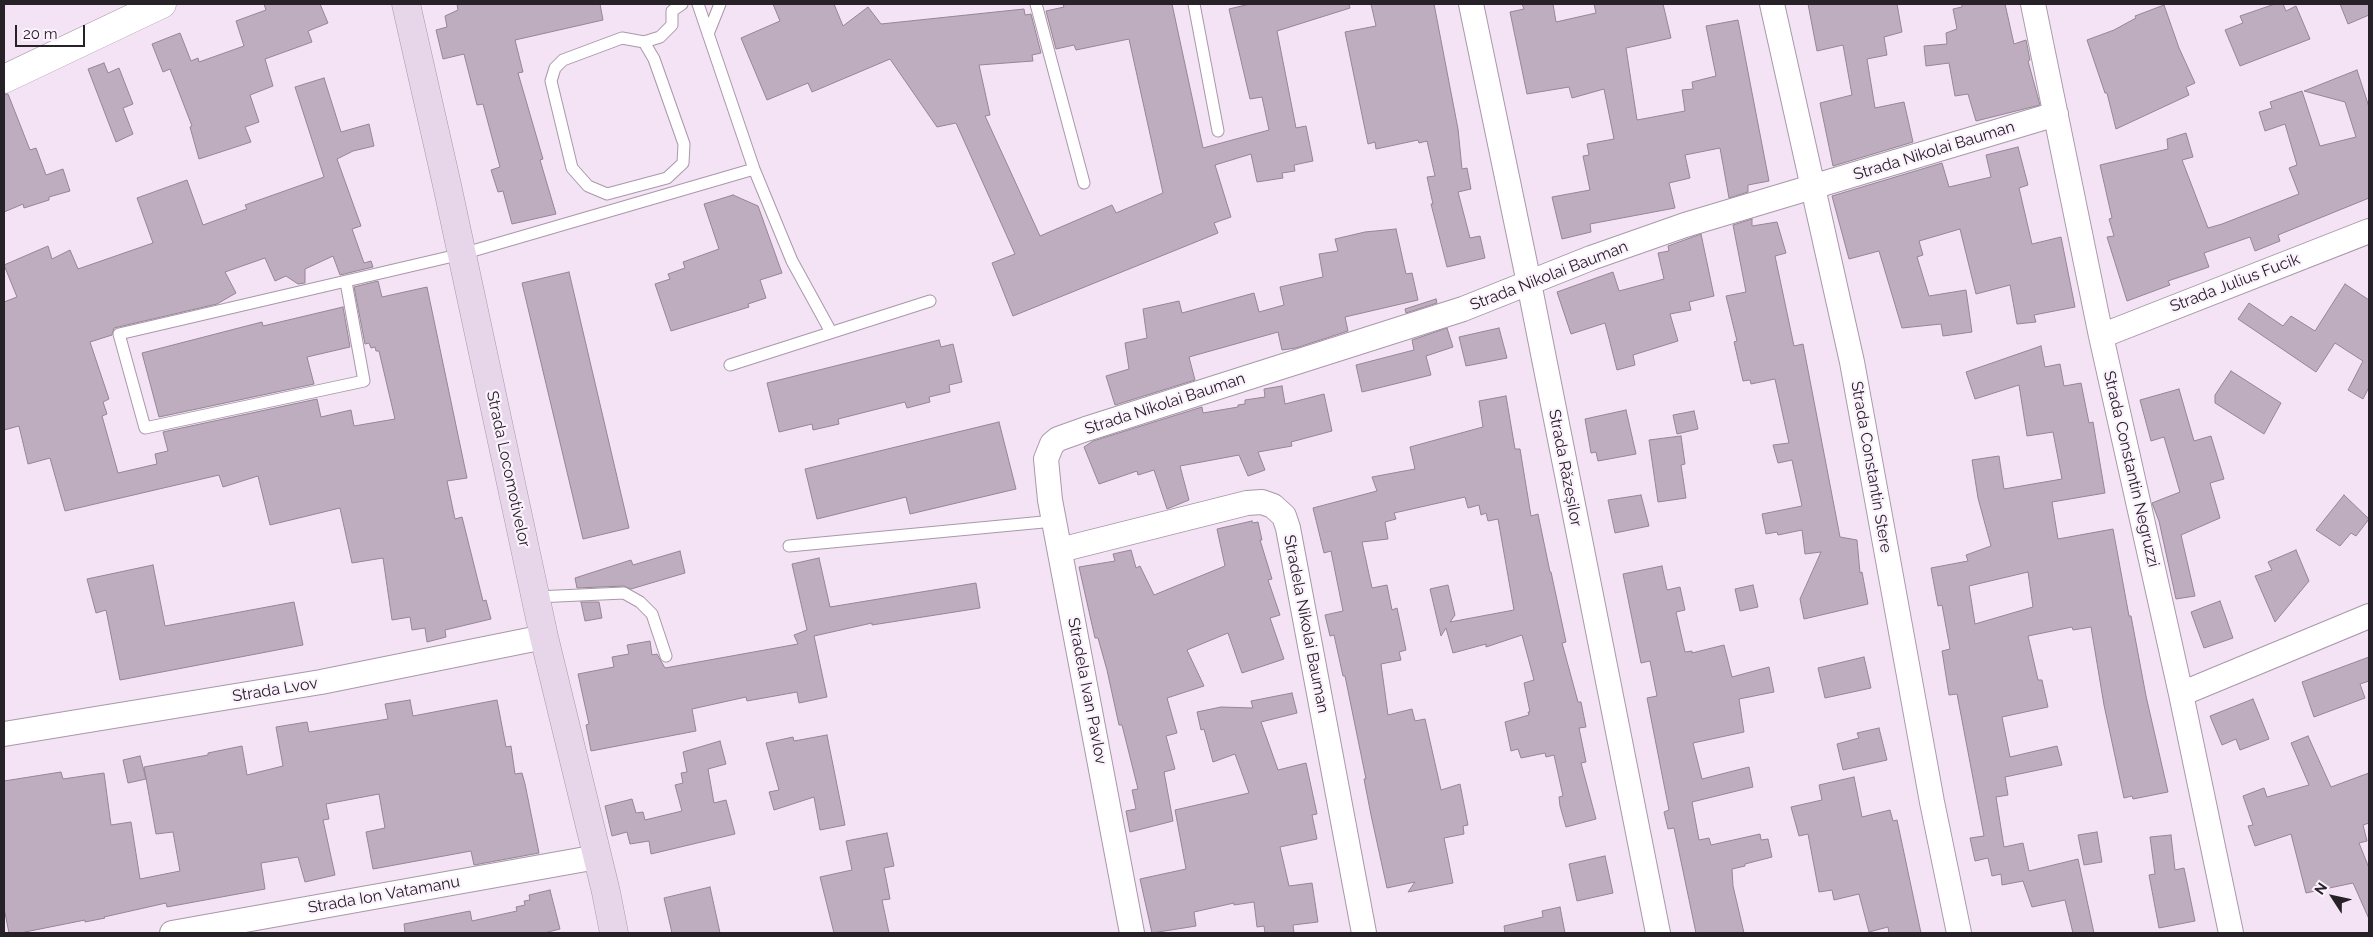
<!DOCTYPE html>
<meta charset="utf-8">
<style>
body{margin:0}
#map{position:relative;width:2373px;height:937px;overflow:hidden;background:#f4e2f5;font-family:Raleway,sans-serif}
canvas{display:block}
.frame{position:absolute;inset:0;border:5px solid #272128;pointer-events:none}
.north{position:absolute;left:2308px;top:872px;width:50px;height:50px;-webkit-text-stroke:4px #fcf2fd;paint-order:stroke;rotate:305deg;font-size:14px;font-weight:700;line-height:20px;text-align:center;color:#272128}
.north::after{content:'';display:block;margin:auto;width:18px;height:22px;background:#272128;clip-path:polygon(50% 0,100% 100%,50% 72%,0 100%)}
.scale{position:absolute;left:15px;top:25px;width:70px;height:22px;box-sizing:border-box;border:2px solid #272128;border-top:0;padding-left:6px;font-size:15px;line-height:18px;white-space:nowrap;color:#272128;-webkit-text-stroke:4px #fcf2fd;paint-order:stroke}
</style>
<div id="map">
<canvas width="2373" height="937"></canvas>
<div class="frame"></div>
<div class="north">N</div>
<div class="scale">20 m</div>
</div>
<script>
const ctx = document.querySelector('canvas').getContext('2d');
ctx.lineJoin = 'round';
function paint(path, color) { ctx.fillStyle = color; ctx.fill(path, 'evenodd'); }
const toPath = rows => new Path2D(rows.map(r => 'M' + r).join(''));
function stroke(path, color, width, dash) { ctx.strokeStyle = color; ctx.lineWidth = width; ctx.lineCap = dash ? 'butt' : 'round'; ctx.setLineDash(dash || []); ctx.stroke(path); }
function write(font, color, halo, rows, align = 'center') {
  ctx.font = font + ' Raleway,sans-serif'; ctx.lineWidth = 4.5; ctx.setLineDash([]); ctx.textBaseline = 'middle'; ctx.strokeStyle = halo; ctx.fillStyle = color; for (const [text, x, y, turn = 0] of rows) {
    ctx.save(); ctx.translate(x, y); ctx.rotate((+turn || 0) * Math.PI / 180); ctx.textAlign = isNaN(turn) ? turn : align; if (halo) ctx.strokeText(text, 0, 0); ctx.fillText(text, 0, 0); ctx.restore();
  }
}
const building = toPath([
 [264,4,320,4,328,23,308,31,312,42,265,59,273,86,250,95,259,122,245,127,251,142,199,159,190,127,192,126,170,69,163,72,152,44,180,33,191,61,198,58,199,62,244,46,236,21,266,10,264,4],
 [457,4,600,4,603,20,515,40,523,72,518,73,543,159,540,160,556,214,512,224,503,191,498,192,491,170,500,167,483,104,477,105,464,54,443,59,436,30,447,27,445,16,458,10,457,4],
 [773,4,834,4,843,26,868,7,881,24,1024,9,1025,15,1031,14,1041,53,1032,55,1033,61,979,65,990,115,985,116,1040,236,1112,205,1116,213,1163,193,1129,39,1076,50,1074,45,1056,49,1046,11,1064,7,1063,4,1172,4,1203,148,1269,130,1262,97,1250,99,1229,9,1250,4,1349,4,1350,8,1277,31,1296,128,1306,126,1313,161,1294,165,1295,171,1282,173,1283,178,1257,182,1251,154,1215,165,1231,217,1214,223,1218,233,1013,316,992,263,1015,254,956,123,937,127,890,59,812,92,808,83,767,100,741,38,780,21,773,4],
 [1371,4,1434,4,1458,129,1462,169,1467,168,1471,189,1458,192,1470,238,1480,236,1485,258,1447,267,1431,204,1433,204,1427,177,1435,176,1427,141,1419,143,1418,140,1376,149,1375,142,1368,144,1345,32,1376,26,1371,4],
 [1522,4,1553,4,1556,22,1596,13,1594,4,1663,4,1671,38,1626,48,1637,120,1685,111,1682,90,1693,89,1692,82,1716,76,1706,26,1738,20,1769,181,1748,185,1748,192,1729,198,1720,148,1685,155,1690,178,1669,183,1675,208,1590,224,1591,232,1562,239,1552,197,1590,190,1583,156,1589,155,1587,144,1614,139,1604,89,1572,98,1569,87,1527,94,1510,12,1524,9,1522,4],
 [1808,4,1897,4,1902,32,1884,37,1887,55,1867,59,1875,108,1904,102,1913,142,1833,166,1820,103,1852,95,1843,45,1817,51,1808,4],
 [1962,4,2005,4,2014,44,2026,40,2030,60,2028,61,2040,105,1976,121,1968,94,1955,96,1949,63,1926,66,1924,46,1947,44,1946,33,1957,29,1953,9,1962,7,1962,4],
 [2275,4,2283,4,2286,11,2296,6,2310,39,2240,66,2225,30,2243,23,2240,16,2275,4],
 [2340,4,2369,4,2369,15,2348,24,2340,4],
 [2164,5,2179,48,2195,83,2186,87,2189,95,2116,129,2107,93,2105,93,2087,40,2114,30,2136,18,2135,16,2164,5],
 [104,63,108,73,119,68,133,104,123,108,133,134,116,142,88,69,104,63],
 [2357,70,2369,107,2369,198,2278,235,2280,241,2255,251,2250,237,2204,253,2209,267,2168,281,2170,285,2127,301,2107,237,2114,236,2109,219,2112,218,2100,165,2168,149,2167,139,2186,133,2193,157,2182,160,2208,228,2222,224,2299,194,2289,168,2297,165,2285,124,2265,131,2259,112,2272,108,2270,102,2302,91,2320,146,2356,137,2345,102,2304,91,2357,70],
 [324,78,341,132,369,124,374,146,353,151,337,159,361,226,352,229,364,263,371,261,373,267,340,275,333,256,305,269,305,283,298,284,286,276,275,281,265,258,225,272,236,293,217,304,114,328,112,335,90,342,109,399,103,402,107,414,102,416,118,473,157,464,155,454,168,451,163,432,317,399,321,417,351,410,354,426,395,419,379,351,376,351,375,347,371,348,369,343,365,344,354,287,378,281,382,297,427,287,467,478,447,481,455,519,462,517,483,601,486,600,491,619,445,630,446,637,427,642,425,628,412,630,410,617,392,620,383,558,352,563,340,508,270,525,258,476,223,487,219,475,65,511,50,458,28,464,19,426,4,430,4,302,17,297,4,265,48,246,52,259,70,250,78,269,153,243,137,198,187,180,203,225,247,209,245,205,324,177,295,87,324,78],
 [4,94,8,94,30,150,36,148,46,175,63,169,70,191,49,197,49,200,24,208,23,204,4,212,4,94],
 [2018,147,2028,185,2019,188,2032,244,2061,237,2075,307,2034,315,2036,322,2017,324,2010,285,1976,294,1960,229,1919,241,1923,255,1917,257,1929,296,1966,290,1972,332,1943,336,1941,324,1902,328,1879,251,1849,259,1832,196,1942,163,1949,187,1991,177,1986,155,2018,147],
 [733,195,758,206,782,273,760,280,766,298,748,304,749,307,671,331,655,284,670,279,668,274,685,268,683,262,719,249,704,204,733,195],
 [1752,219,1752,226,1777,222,1786,253,1775,256,1794,346,1803,344,1840,537,1857,540,1860,573,1862,572,1868,604,1804,619,1800,599,1821,552,1805,554,1802,530,1778,535,1777,532,1766,534,1762,514,1802,506,1792,460,1778,463,1773,445,1789,443,1775,379,1751,384,1750,380,1743,381,1734,342,1737,341,1726,296,1746,292,1733,225,1752,219],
 [1396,229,1406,274,1412,273,1418,300,1345,317,1348,331,1296,348,1282,350,1278,332,1189,357,1195,380,1115,405,1106,376,1129,369,1125,343,1147,338,1143,309,1179,301,1182,313,1254,293,1259,312,1284,305,1280,287,1323,277,1319,254,1338,251,1335,239,1365,232,1396,229],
 [1701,234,1714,296,1689,302,1691,310,1670,314,1678,341,1633,355,1635,365,1617,370,1605,323,1571,334,1557,292,1613,272,1619,291,1664,279,1658,253,1669,251,1668,246,1701,234],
 [569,272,629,528,583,539,522,283,569,272],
 [2345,284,2369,300,2369,387,2363,399,2348,390,2363,361,2335,343,2316,372,2238,319,2249,303,2283,326,2291,316,2315,331,2345,284],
 [1436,299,1437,303,1406,313,1405,309,1436,299],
 [343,307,350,347,307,357,314,384,159,417,142,353,262,322,263,326,343,307],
 [1447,328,1453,347,1426,356,1431,375,1362,392,1356,365,1414,350,1412,340,1447,328],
 [1499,328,1507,358,1466,366,1459,337,1499,328],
 [939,340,941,347,953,344,962,382,949,385,950,392,929,397,930,402,907,408,905,402,838,419,839,424,813,430,812,424,779,432,767,383,939,340],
 [2041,346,2045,367,2060,364,2064,386,2081,383,2089,423,2093,422,2105,493,2052,502,2058,539,2113,529,2129,616,2131,616,2146,696,2168,792,2133,799,2132,796,2124,798,2104,705,2091,627,2073,630,2072,627,2028,636,2038,680,2042,680,2048,707,2002,717,2010,757,2057,746,2062,765,2005,777,2008,795,1996,797,2004,847,2023,843,2029,871,2078,859,2094,933,2073,933,2065,900,2032,907,2023,881,2002,885,2001,874,1992,876,1988,858,1975,861,1970,838,1984,836,1957,694,1949,695,1942,651,1950,649,1942,605,1938,606,1931,568,1968,561,1966,555,1991,546,1978,498,1972,460,1999,456,2004,489,2062,479,2053,432,2027,436,2019,385,1975,399,1966,372,2041,346],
 [2028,572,2033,607,1975,624,1969,586,2028,572],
 [2231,371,2281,403,2264,434,2215,403,2215,395,2231,371],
 [1282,386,1285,404,1324,394,1332,431,1291,442,1292,446,1258,452,1265,470,1248,476,1239,455,1180,466,1189,500,1167,509,1154,470,1138,475,1137,471,1099,484,1084,447,1093,441,1202,407,1203,413,1238,407,1238,405,1245,404,1245,400,1265,397,1264,389,1282,386],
 [2179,389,2194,441,2211,436,2224,479,2210,483,2220,518,2181,535,2195,596,2176,599,2159,521,2152,503,2180,492,2164,437,2151,441,2140,400,2179,389],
 [1506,396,1515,449,1520,449,1531,516,1538,514,1550,572,1551,572,1566,642,1562,643,1578,702,1581,702,1586,727,1579,728,1586,762,1581,763,1596,819,1566,827,1560,806,1559,797,1563,796,1554,755,1546,757,1545,753,1521,758,1518,749,1511,751,1505,722,1529,715,1528,712,1530,712,1524,683,1534,680,1522,635,1486,647,1486,644,1453,653,1446,628,1441,636,1430,589,1448,585,1455,615,1450,622,1514,610,1498,519,1488,521,1486,513,1481,515,1479,505,1468,508,1465,497,1394,513,1396,519,1385,522,1388,539,1362,542,1372,588,1387,585,1392,610,1397,608,1406,650,1399,652,1401,660,1381,664,1388,715,1412,709,1415,721,1425,719,1441,790,1460,784,1468,825,1463,826,1464,834,1444,838,1453,883,1408,892,1415,882,1387,888,1371,815,1364,779,1366,779,1345,676,1343,676,1334,635,1330,636,1325,615,1343,611,1331,551,1324,553,1313,508,1377,491,1372,477,1415,469,1410,447,1483,427,1479,401,1506,396],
 [1626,410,1636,454,1598,461,1596,452,1591,453,1585,419,1626,410],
 [1694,411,1698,429,1677,434,1673,415,1694,411],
 [999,422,1016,489,910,514,906,497,817,519,805,469,999,422],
 [1681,436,1685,464,1681,465,1686,498,1658,502,1649,440,1681,436],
 [1641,495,1649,526,1615,533,1608,500,1641,495],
 [2344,495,2369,519,2356,536,2351,533,2340,546,2316,530,2344,495],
 [1252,521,1253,523,1258,522,1262,540,1260,540,1272,579,1268,580,1280,615,1270,618,1284,659,1242,673,1228,633,1187,650,1204,686,1167,698,1177,733,1166,736,1175,769,1164,772,1173,821,1130,832,1126,811,1136,809,1132,790,1138,789,1122,725,1119,725,1107,670,1098,638,1095,638,1079,567,1115,561,1113,554,1131,550,1136,568,1140,566,1154,595,1225,566,1217,529,1252,521],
 [2296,550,2309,581,2275,622,2255,576,2272,570,2268,562,2296,550],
 [680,551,685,573,631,589,624,586,577,588,575,578,631,560,633,565,680,551],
 [819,558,830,607,976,583,980,608,872,625,872,623,814,636,827,697,799,703,797,692,747,701,746,697,692,709,696,731,591,751,586,725,589,724,578,674,614,667,612,657,629,654,627,645,650,641,652,655,657,654,665,668,798,644,794,635,807,630,792,564,819,558],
 [153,565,165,626,294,602,303,645,120,680,106,610,96,613,87,579,153,565],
 [1662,566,1667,590,1680,587,1685,610,1676,612,1685,652,1692,651,1692,653,1724,645,1732,677,1769,667,1774,692,1739,699,1744,732,1693,743,1702,779,1749,767,1753,787,1692,802,1699,840,1709,838,1711,845,1760,834,1761,840,1768,839,1772,857,1745,864,1745,866,1732,869,1733,886,1744,933,1696,933,1674,828,1668,829,1664,812,1669,810,1647,698,1657,696,1650,661,1641,663,1623,574,1662,566],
 [1753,585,1758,607,1740,611,1735,589,1753,585],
 [2220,601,2233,638,2204,648,2191,612,2220,601],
 [581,602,599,602,602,618,585,621,581,602],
 [1864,657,1871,688,1825,698,1818,668,1864,657],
 [2369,657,2369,681,2360,684,2365,698,2314,717,2302,682,2369,657],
 [1292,693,1297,713,1261,722,1278,770,1306,763,1317,814,1312,815,1317,839,1280,847,1289,886,1312,883,1318,922,1293,925,1294,933,1265,933,1264,926,1257,927,1254,902,1234,905,1234,903,1194,912,1196,926,1152,933,1140,879,1186,869,1175,810,1249,793,1235,754,1213,762,1204,729,1201,730,1197,712,1221,707,1253,708,1251,701,1292,693],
 [2253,699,2269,739,2240,750,2236,739,2222,745,2210,716,2253,699],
 [410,700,413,716,497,700,506,747,511,746,515,774,522,773,525,784,539,853,474,865,471,851,373,869,366,832,385,828,379,794,326,804,329,819,323,820,335,875,305,882,298,857,261,863,265,889,167,907,166,903,104,917,105,918,85,922,85,920,20,933,9,933,4,908,4,781,61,772,63,779,104,773,111,825,131,822,140,879,180,871,173,832,156,834,144,767,208,755,208,753,242,746,247,775,283,766,276,727,307,722,309,732,388,719,385,704,410,700],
 [1879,728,1887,760,1843,770,1837,744,1859,738,1857,733,1879,728],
 [827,735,845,825,820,830,814,797,774,810,769,792,779,790,766,743,793,737,794,741,827,735],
 [2308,736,2331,787,2369,773,2369,823,2363,825,2367,841,2359,843,2369,868,2369,919,2353,883,2306,893,2291,834,2255,846,2248,826,2253,825,2243,796,2264,788,2267,797,2309,785,2291,743,2308,736],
 [720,741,726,764,708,769,714,803,726,800,735,834,651,854,649,841,630,844,627,832,612,836,605,806,632,799,636,813,643,812,645,820,682,811,675,785,683,783,681,773,687,772,683,752,720,741],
 [140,756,146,779,128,783,123,760,140,756],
 [1854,777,1862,817,1890,810,1893,821,1897,820,1921,933,1889,933,1888,927,1869,932,1859,894,1834,900,1832,890,1819,892,1808,834,1799,836,1791,807,1822,800,1819,785,1854,777],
 [2097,832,2102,862,2084,865,2078,835,2097,832],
 [887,833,894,866,884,868,890,899,882,900,889,933,834,933,820,877,852,870,846,841,887,833],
 [2171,835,2175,870,2184,868,2195,921,2159,928,2149,875,2155,874,2150,837,2171,835],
 [1605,856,1613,893,1577,901,1569,864,1605,856],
 [710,887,720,933,672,933,664,898,710,887],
 [550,890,560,929,544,933,405,933,404,924,470,911,472,921,517,911,516,907,525,905,524,901,530,900,529,895,550,890],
 [1560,907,1565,933,1505,933,1504,926,1543,917,1542,911,1560,907]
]);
paint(building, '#beadbf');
stroke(building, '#958597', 1);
const service = toPath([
 [698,4,754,169,792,261,831,332],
 [1036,4,1084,183],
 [1194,4,1218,131],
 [708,34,720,4],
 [644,42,654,59,684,144,683,163,667,178,607,194,588,186,572,168,551,81,555,68,563,60,622,38,644,42,660,37,672,25,672,11,682,4],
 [346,282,364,381,145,428,119,334,462,254,754,169],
 [730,365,930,301],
 [789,546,1054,521],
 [536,597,624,593,640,602,652,614,666,656]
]);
const minor = toPath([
 [1471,4,1529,283,1658,933],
 [1772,4,1852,362,1932,802,1959,933],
 [2033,4,2101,336,2181,694,2231,933],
 [2101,336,2369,231],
 [1060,550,1247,503,1262,502,1273,506,1284,516,1288,528,1364,933],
 [2181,694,2369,616],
 [4,734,321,682,544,637],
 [172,933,597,857],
 [1132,933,1050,500,1046,459,1052,444,1058,439,1086,429,1463,309,1591,258,1685,225,2056,114]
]);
const tertiary = toPath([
 [4,79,162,4]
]);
const secondary = toPath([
 [406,4,447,185,544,637,606,892,614,933]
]);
stroke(service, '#a998aa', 13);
stroke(minor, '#a998aa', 26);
stroke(tertiary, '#a998aa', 29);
stroke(secondary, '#a998aa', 29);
stroke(service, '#fff', 11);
stroke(minor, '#fff', 24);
stroke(tertiary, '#fff', 28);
stroke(secondary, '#e7d6e9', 28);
write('16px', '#272128', '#fcf2fd', [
 ["Strada Nikolai Bauman",1934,151,-17],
 ["Strada Nikolai Bauman",1549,276,-21],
 ["Strada Julius Fucik",2235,283,-21],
 ["Strada Nikolai Bauman",1165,404,-18],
 ["Strada Constantin Stere",1871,467,80],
 ["Strada Răzeșilor",1565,468,79],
 ["Strada Locomotivelor",508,469,78],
 ["Strada Constantin Negruzzi",2131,469,77],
 ["Stradela Nikolai Bauman",1306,624,79],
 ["Strada Lvov",275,690,-9],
 ["Stradela Ivan Pavlov",1087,691,79],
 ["Strada Ion Vatamanu",384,895,-10]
]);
</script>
